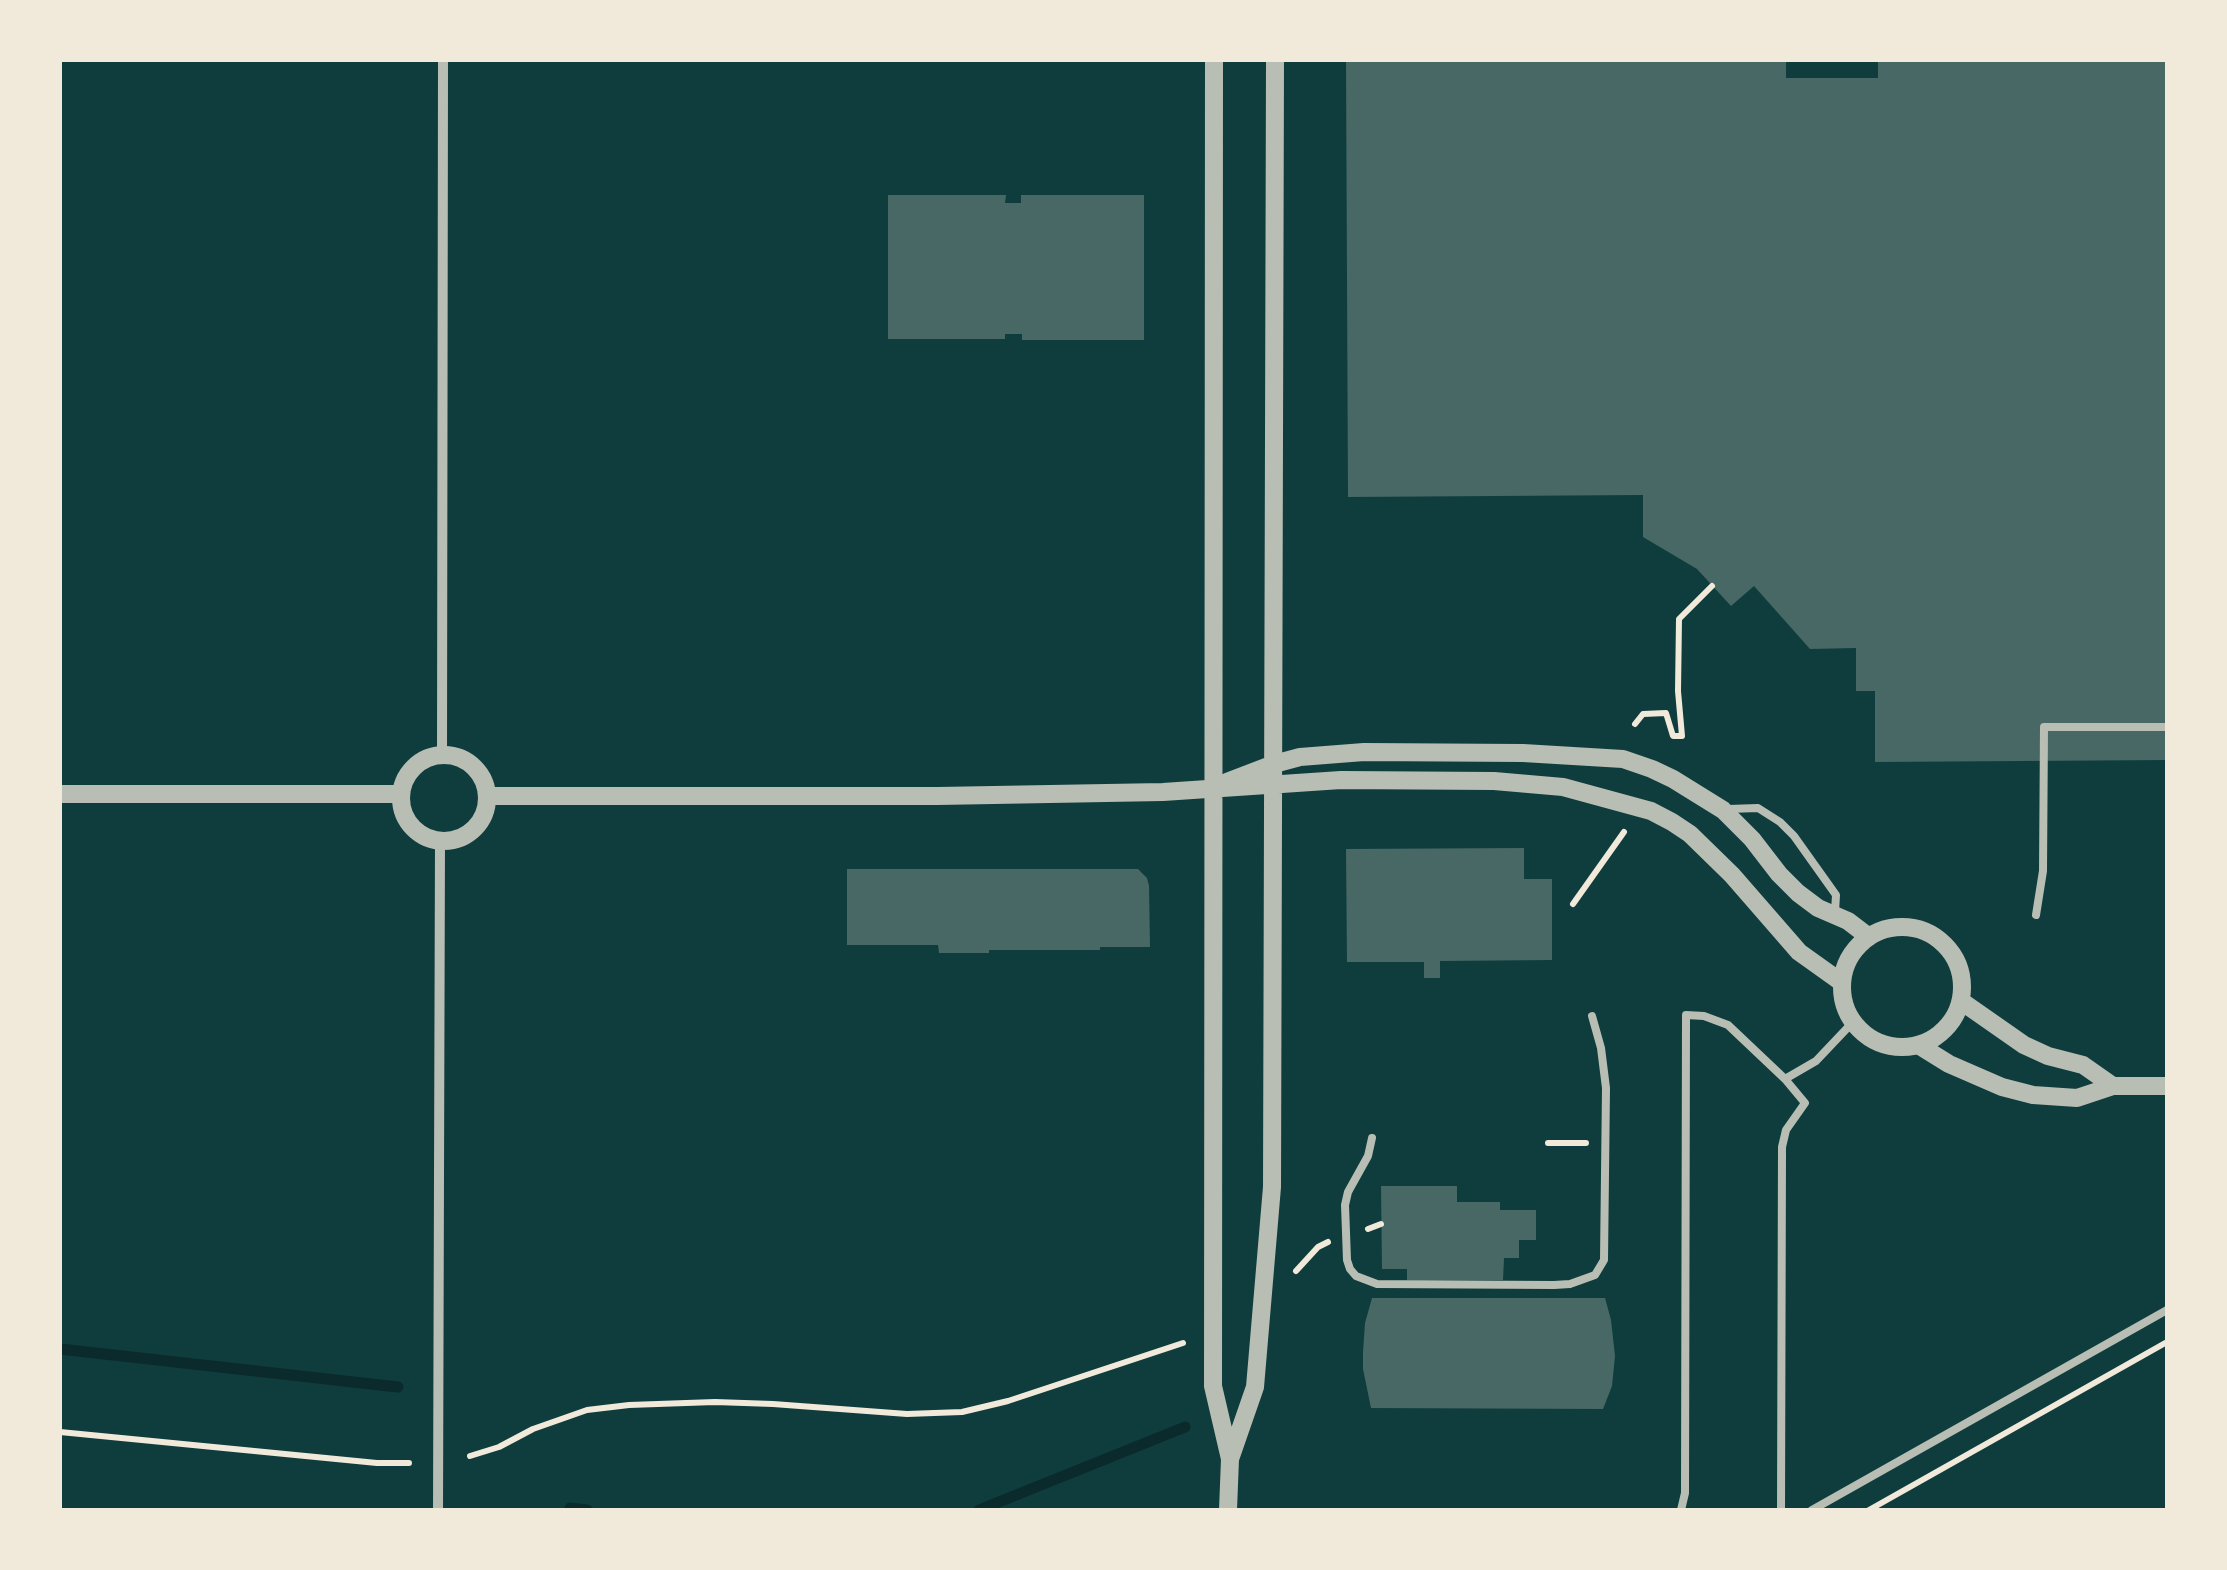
<!DOCTYPE html>
<style>
body{margin:0}
#map{position:relative;width:2227px;height:1570px;overflow:hidden;background:#0f3d3e;font-family:Rubik,sans-serif}
canvas{display:block}
.frame{position:absolute;inset:0;border:62px solid #f1e9da;pointer-events:none}
</style>
<div id="map">
<canvas width="2227" height="1570"></canvas>
<div class="frame"></div>
</div>
<script>
const ctx = document.querySelector('canvas').getContext('2d');
ctx.lineJoin = 'round';
const toPath = rows => new Path2D(rows.map(r => 'M' + r).join(''));
function stroke(path, color, width, dash) { ctx.strokeStyle = color; ctx.lineWidth = width; ctx.lineCap = dash ? 'butt' : 'round'; ctx.setLineDash(dash || []); ctx.stroke(path); }
function paint(path, color) { ctx.fillStyle = color; ctx.fill(path, 'evenodd'); }
stroke(toPath([
 [60,1349,398,1387],
 [570,1508,587,1510],
 [979,1510,1185,1427]
]), '#0a2a2b', 11);
paint(toPath([
 [1346,60,1786,60,1786,78,1878,78,1878,60,2167,60,2167,760,1875,762,1875,691,1856,691,1856,648,1810,649,1754,586,1731,606,1697,569,1643,537,1643,495,1348,497],
 [888,195,1006,195,1005,203,1021,203,1021,195,1144,195,1144,340,1022,340,1022,334,1005,334,1005,339,888,339],
 [1524,848,1524,879,1552,879,1552,960,1440,961,1440,978,1424,978,1424,962,1347,962,1346,849],
 [847,869,1138,869,1147,878,1149,886,1150,947,1100,947,1100,950,989,950,989,953,939,953,938,945,847,945],
 [1381,1186,1457,1186,1457,1202,1500,1202,1500,1210,1536,1210,1536,1240,1519,1240,1519,1258,1504,1258,1503,1280,1407,1280,1407,1269,1382,1269],
 [1372,1298,1605,1298,1611,1320,1615,1356,1612,1386,1603,1409,1371,1408,1363,1369,1363,1352,1365,1323]
]), '#486865');
stroke(toPath([
 [1635,724,1643,714,1666,713,1673,736,1682,736,1678,691,1679,619,1712,586],
 [1573,904,1624,832],
 [1548,1143,1586,1143],
 [1368,1229,1381,1224],
 [1296,1271,1318,1247,1328,1242],
 [60,1432,377,1463,409,1463],
 [470,1456,499,1447,533,1429,587,1410,629,1405,715,1402,773,1404,907,1414,962,1412,1008,1401,1183,1343],
 [1869,1510,2167,1342]
]), '#f1e9da', 6);
stroke(toPath([
 [1728,809,1758,808,1780,822,1794,836,1836,895,1835,912],
 [2036,915,2043,871,2044,727,2167,727],
 [1785,1079,1816,1061,1853,1022],
 [1372,1138,1368,1156,1348,1192,1345,1205,1347,1260,1350,1269,1356,1276,1377,1284,1554,1285,1570,1284,1595,1275,1604,1260,1606,1088,1601,1048,1592,1016],
 [1681,1510,1685,1493,1686,1015,1704,1016,1728,1025,1785,1079,1805,1103,1786,1130,1782,1147,1781,1510],
 [1812,1510,2167,1310]
]), '#b8beb3', 8);
stroke(toPath([
 [442,754,443,60],
 [438,1510,440,841]
]), '#b8beb3', 10);
stroke(toPath([
 [1214,60,1213,1386,1230,1459,1228,1510],
 '401 798a43 43 0 1 1 86 0a43 43 0 1 1-86 0Z',
 [1227,782,1274,764,1300,757,1364,752,1523,753,1623,759,1652,769,1673,779,1723,810,1752,839,1779,874,1798,893,1818,908,1848,921,1869,937],
 [60,794,400,794],
 [488,796,937,796,1163,792,1341,780,1494,781,1563,787,1651,811,1672,822,1690,834,1732,875,1799,952,1841,982],
 '1842 987a60 60 0 1 1 120 0a60 60 0 1 1-120 0Z',
 [1961,1001,2024,1045,2048,1056,2083,1065,2113,1086],
 [1920,1046,1949,1064,2002,1087,2033,1095,2077,1098,2113,1086,2167,1086],
 [1230,1459,1255,1387,1272,1187,1275,60]
]), '#b8beb3', 18);
</script>
